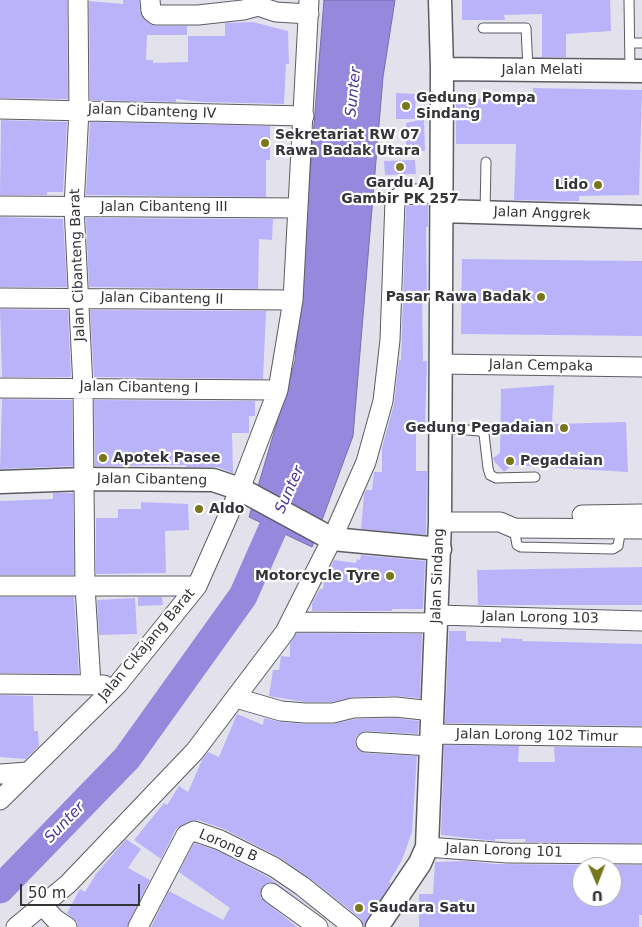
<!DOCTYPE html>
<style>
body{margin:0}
#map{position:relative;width:642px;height:927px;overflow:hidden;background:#e3e2ec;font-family:"DejaVu Sans",sans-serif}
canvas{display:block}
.north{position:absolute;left:572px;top:857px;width:50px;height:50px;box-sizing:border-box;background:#fff;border:1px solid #aeaeaf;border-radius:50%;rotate:179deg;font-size:14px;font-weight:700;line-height:20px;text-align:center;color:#353438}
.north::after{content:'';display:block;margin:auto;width:18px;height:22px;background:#78771e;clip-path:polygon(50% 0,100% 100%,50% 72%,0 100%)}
.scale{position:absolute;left:20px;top:884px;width:120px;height:22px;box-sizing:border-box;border:2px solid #353438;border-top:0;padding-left:6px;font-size:15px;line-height:18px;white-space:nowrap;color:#353438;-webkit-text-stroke:4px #fff;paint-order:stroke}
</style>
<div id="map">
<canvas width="642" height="927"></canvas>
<div class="north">U</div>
<div class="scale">50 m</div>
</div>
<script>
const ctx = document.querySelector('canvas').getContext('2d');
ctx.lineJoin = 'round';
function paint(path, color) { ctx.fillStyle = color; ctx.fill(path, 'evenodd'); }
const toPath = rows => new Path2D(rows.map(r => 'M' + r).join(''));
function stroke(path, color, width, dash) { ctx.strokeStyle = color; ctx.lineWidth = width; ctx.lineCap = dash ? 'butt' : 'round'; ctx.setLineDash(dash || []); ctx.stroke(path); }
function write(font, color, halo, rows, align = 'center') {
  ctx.font = font + ' "DejaVu Sans",sans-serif'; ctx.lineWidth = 4.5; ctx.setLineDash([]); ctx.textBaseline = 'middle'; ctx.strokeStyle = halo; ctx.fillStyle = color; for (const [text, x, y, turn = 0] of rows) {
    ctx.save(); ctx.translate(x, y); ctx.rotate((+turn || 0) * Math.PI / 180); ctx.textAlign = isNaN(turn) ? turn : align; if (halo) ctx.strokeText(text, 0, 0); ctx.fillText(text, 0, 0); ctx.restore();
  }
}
const water = toPath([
 [324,0,395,0,383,77,353,436,312,547,249,517,295,361,324,0]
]);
paint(water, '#9588dd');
stroke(water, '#786fac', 1);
stroke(toPath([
 [0,889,127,758,243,596,289,492]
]), '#9588dd', 29);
paint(toPath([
 [0,0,67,0,68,99,0,98],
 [123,0,139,0,141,16,150,24,156,26,187,26,187,35,147,35,146,60,153,60,153,63,188,62,188,36,225,36,225,23,253,22,288,31,289,64,286,64,284,104,203,102,176,99,176,102,90,100,89,1,123,4],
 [462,0,610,0,611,31,566,34,566,57,542,57,542,14,504,15,505,20,462,20],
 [533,88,642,90,639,195,579,196,579,201,562,201,514,200,516,144,456,144,456,99,533,98],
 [396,93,416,94,415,119,396,119],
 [424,119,425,151,406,151,406,123],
 [1,120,67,122,63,192,47,192,47,195,0,195],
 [90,122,270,126,270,160,266,160,266,197,86,195],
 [415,160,416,174,385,175,384,161],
 [428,204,428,227,426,227,427,294,422,294,423,361,427,361,425,425,416,424,416,471,427,471,426,535,361,529,364,494,366,490,372,490,374,472,382,472,382,448,394,404,399,360,401,360,406,206],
 [0,217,63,219,67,287,0,287],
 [86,218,273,219,272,240,259,239,258,289,89,287],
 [462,259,642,261,642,336,461,334],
 [0,309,68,310,71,377,2,377],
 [90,310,266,311,263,379,94,377],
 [554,385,552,424,626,422,628,472,512,465,504,472,494,461,493,458,500,453,501,389],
 [2,399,72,400,73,466,0,469],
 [94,400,255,401,255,416,249,416,249,433,232,433,233,473,217,467,186,467,186,465,95,466],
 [53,493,73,493,74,575,0,575,0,501,53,499],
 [141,502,188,504,189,530,165,531,166,573,96,574,96,518,118,518,118,509,141,509],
 [361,555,425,561,423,609,392,609,392,611,312,611,312,603,320,589,323,589,324,580,334,560,356,563,357,559,360,560],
 [642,567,642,605,478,605,477,570],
 [0,597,74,597,79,674,0,673],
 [138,597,162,597,163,605,138,606],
 [135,598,137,634,99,635,97,600],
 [449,631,466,631,466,641,501,642,501,638,522,639,522,641,642,644,642,726,445,723],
 [297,633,422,634,420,698,396,696,353,697,332,702,305,702,269,696,273,670,279,670,281,656,290,657,290,644],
 [0,695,33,696,34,731,38,731,39,746,26,759,0,757],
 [237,714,263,725,264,718,280,722,305,724,333,724,355,719,396,718,419,721,418,734,366,731,357,735,355,741,356,747,365,753,417,756,412,832,402,860,389,882,391,883,364,927,360,918,308,877,279,857,224,829,198,820,189,821,176,829,161,859,134,840,164,803,167,805,179,786,188,792,202,760,208,752,219,757],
 [444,745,519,746,518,762,555,762,554,747,642,748,642,843,525,842,525,839,495,839,495,841,441,835],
 [126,839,141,849,128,868,150,880,127,927,78,927,77,922,67,913,80,889,85,892,96,874],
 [194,843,216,850,268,877,316,911,272,882,262,887,261,898,297,927,151,927,169,891,223,920,230,908,179,872],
 [468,861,495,864,642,865,642,915,639,915,639,927,419,927,419,894,433,894,435,862],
 [580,867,612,867,612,897,580,897]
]), '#bbb3fa');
const service = toPath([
 [629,0,630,70],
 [483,28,526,28,528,69],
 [630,43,642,43],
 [485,212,486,162],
 [440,428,480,431,484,434,488,468,490,475,496,478,535,477],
 [514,528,517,545,521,547,613,549,618,546,621,528]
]);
const minor = toPath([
 [78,0,79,110,74,207,83,387,85,586,91,685],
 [150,0,151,11,156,15,198,15,243,10,258,6],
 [255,0,258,6,276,12,309,14],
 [0,109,304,116],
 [0,206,298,208],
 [0,298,293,300],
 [440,364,642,367],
 [0,388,278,390],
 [582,515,642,514],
 [440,522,500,522,514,528,642,529],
 [0,586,197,586],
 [437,615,642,621],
 [290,622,437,623],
 [0,684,104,685],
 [236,698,281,711,305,713,333,713,353,708,396,707,432,711],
 [431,734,642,737],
 [366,742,431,746],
 [0,774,28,772],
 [0,800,118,684,197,586,240,489,278,390,293,300,309,0],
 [427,847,508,853,642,854],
 [271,893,318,927],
 [42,905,55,919,67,927],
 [16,927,68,884,195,751,285,632,332,539,366,462,383,401,390,340,395,200,403,195,442,192],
 [138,927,186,835,194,831,220,840,274,867,302,886,353,927]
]);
const tertiary = toPath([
 [442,69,642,71],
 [442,211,642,217],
 [0,482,84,479,213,480,240,489,332,539,440,549],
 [377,927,420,863,427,847,440,522,442,69,440,0]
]);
stroke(service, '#5d5c64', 11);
stroke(minor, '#5d5c64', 21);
stroke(tertiary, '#5d5c64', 25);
stroke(service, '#fff', 9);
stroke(minor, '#fff', 19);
stroke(tertiary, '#fff', 22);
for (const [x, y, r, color] of [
 [406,106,5,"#78771e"],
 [265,143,5,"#78771e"],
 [400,167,5,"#78771e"],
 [598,185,5,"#78771e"],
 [541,297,5,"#78771e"],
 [564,428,5,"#78771e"],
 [103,458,5,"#78771e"],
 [510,461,5,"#78771e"],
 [199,509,5,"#78771e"],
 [390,576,5,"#78771e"],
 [359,908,5,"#78771e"]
]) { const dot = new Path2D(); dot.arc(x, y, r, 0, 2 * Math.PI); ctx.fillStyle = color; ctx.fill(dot); stroke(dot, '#fff', 2); }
write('14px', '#353438', '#fff', [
 ["Jalan Melati",542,70],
 ["Jalan Cibanteng IV",152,112,2],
 ["Jalan Cibanteng III",164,207],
 ["Jalan Anggrek",542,214,2],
 ["Jalan Cibanteng Barat",78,265,-92],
 ["Jalan Cibanteng II",162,299,1],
 ["Jalan Cempaka",541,366,1],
 ["Jalan Cibanteng I",139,388,1],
 ["Jalan Cibanteng",152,480,1],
 ["Jalan Sindang",438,576,-88],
 ["Jalan Lorong 103",540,618,1],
 ["Jalan Cikajang Barat",147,645,-50],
 ["Jalan Lorong 102 Timur",537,736,1],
 ["Lorong B",228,846,23],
 ["Jalan Lorong 101",504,851,2]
]);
write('bold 14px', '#353438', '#fff', [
 ["Gedung Pompa",416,98],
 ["Sindang",416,114],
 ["Sekretariat RW 07",275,135],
 ["Rawa Badak Utara",275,151],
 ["Gardu AJ",400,183,"center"],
 ["Gambir PK 257",400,199,"center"],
 ["Lido",588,185,"right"],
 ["Pasar Rawa Badak",531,297,"right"],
 ["Gedung Pegadaian",554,428,"right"],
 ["Apotek Pasee",113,458],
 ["Pegadaian",520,461],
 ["Aldo",209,509],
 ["Motorcycle Tyre",380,576,"right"],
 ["Saudara Satu",369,908]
], 'left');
write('italic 15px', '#4d3497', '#fff', [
 ["Sunter",354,92,-84],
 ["Sunter",290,490,-66],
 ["Sunter",65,823,-46]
]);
</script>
